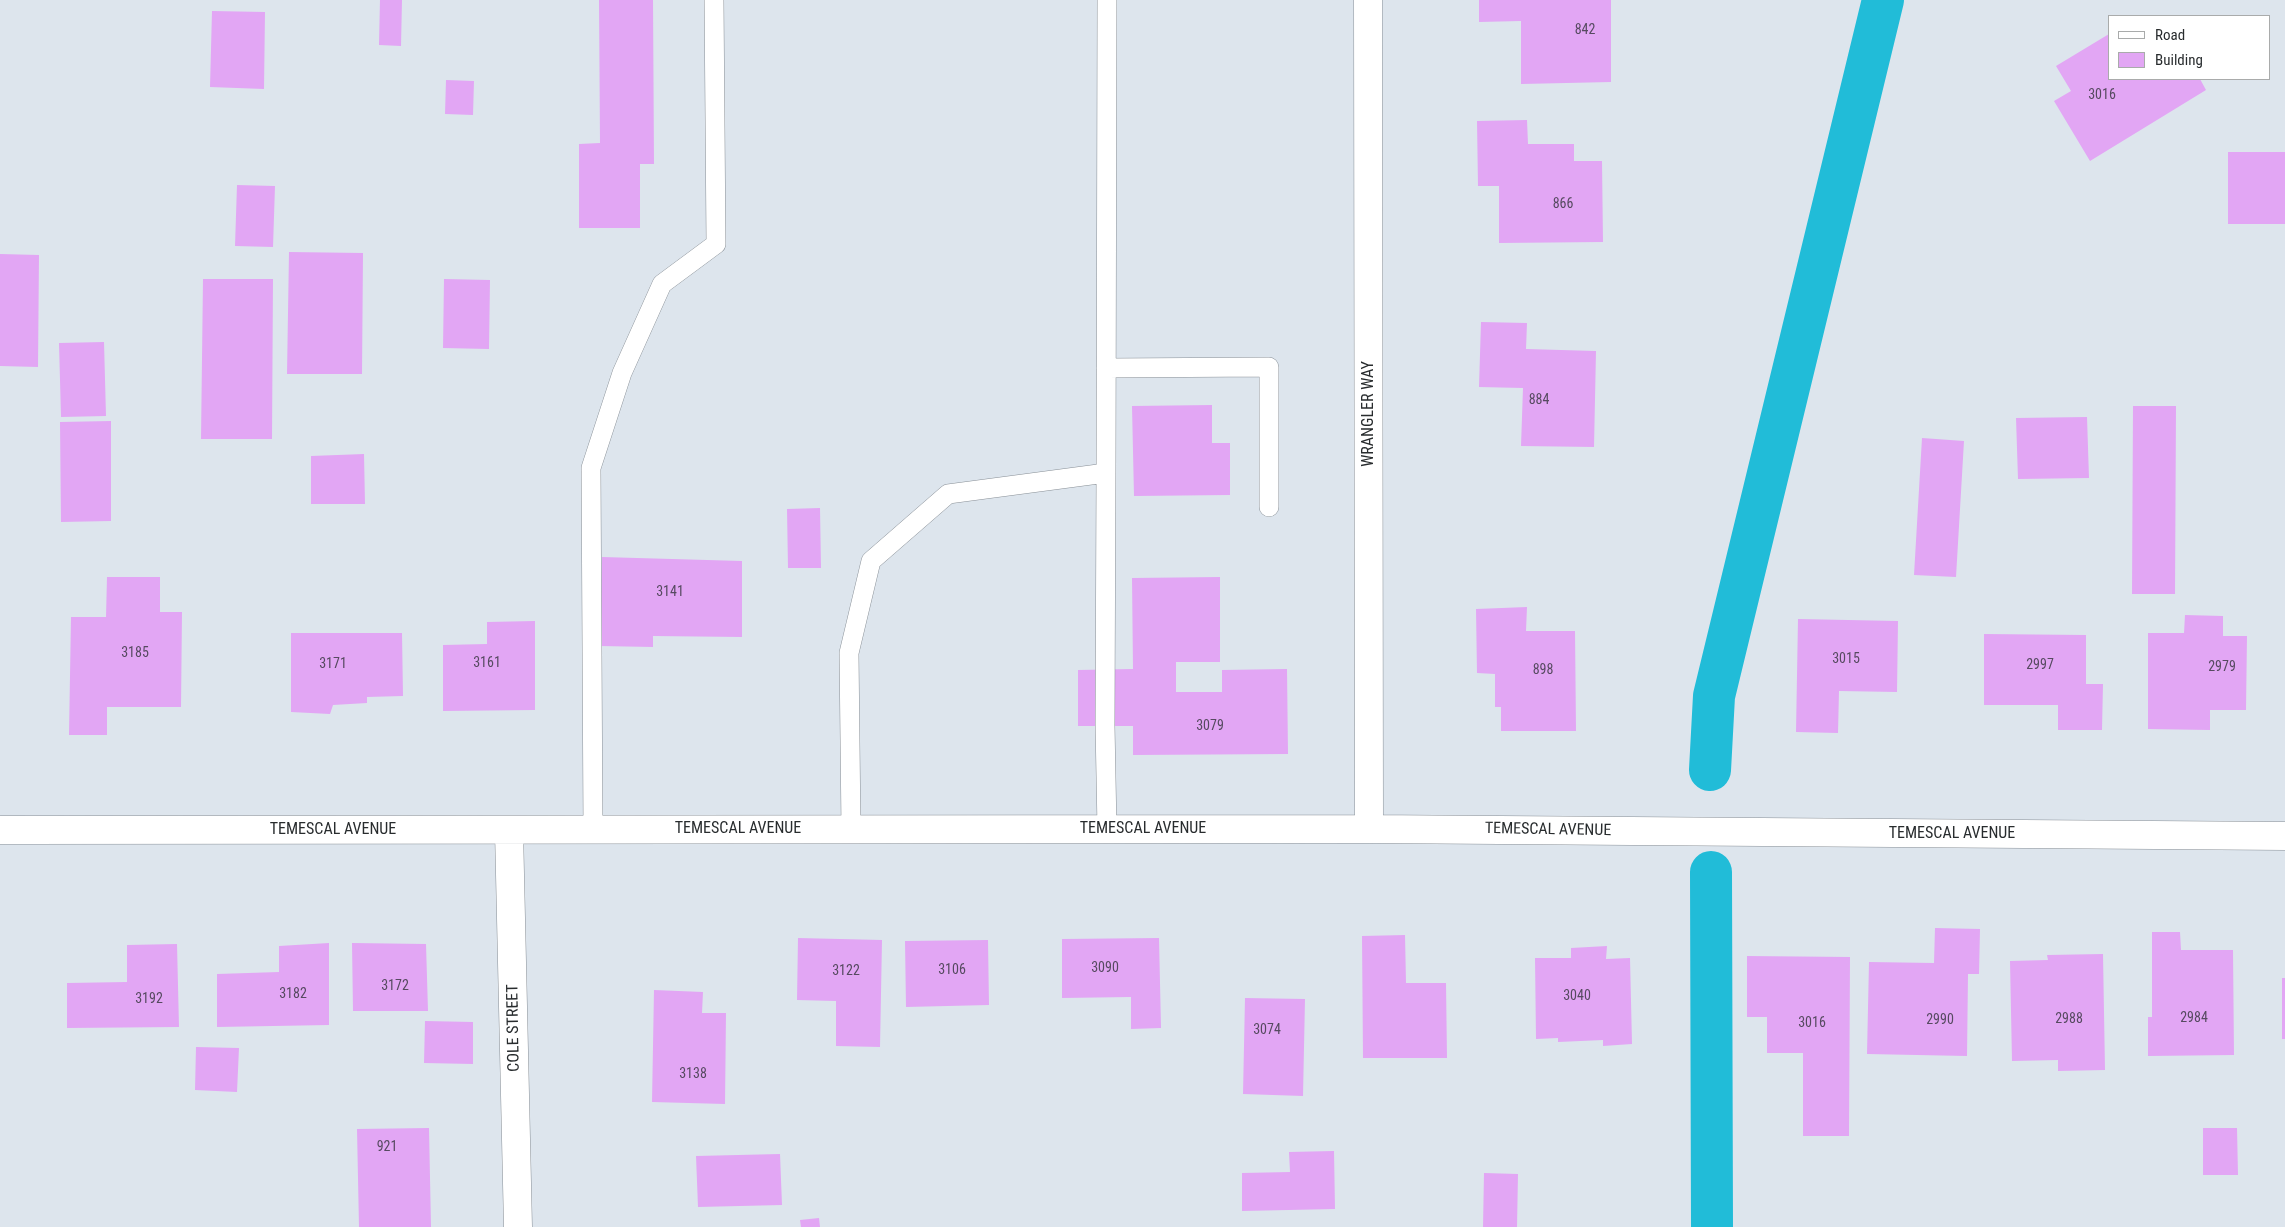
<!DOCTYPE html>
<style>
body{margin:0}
#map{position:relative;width:2285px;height:1227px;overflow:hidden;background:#dde5ed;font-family:"Roboto Condensed",sans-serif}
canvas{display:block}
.legend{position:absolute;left:2108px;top:15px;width:162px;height:65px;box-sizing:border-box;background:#fff;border:1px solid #a9abab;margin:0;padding:6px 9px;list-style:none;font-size:15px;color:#282c2e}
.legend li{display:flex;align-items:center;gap:10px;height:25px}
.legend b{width:25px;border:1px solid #a9abab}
</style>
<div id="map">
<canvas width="2285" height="1227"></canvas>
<ul class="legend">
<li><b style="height:6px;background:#fff"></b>Road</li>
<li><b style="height:14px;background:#e2a6f4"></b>Building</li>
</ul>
</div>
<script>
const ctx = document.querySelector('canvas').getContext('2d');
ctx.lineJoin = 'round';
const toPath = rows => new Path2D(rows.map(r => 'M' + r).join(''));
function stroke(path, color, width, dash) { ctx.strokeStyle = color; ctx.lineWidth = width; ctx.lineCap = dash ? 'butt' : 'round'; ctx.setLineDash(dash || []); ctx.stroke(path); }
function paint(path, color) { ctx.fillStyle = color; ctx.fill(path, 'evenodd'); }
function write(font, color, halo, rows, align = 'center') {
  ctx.font = font + ' "Roboto Condensed",sans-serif'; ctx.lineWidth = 5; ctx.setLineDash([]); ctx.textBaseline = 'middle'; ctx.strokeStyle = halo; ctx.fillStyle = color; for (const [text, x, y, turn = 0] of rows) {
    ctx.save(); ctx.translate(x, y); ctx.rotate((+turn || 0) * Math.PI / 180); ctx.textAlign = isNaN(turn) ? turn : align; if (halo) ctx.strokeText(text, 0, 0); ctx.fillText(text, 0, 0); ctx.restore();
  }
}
stroke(toPath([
 [1710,770,1714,696,1883,0],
 [1711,872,1712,1227]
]), '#21bcd8', 42);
paint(toPath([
 [380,0,402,0,401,46,379,45],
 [599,0,653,0,654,164,640,164,640,228,579,228,579,144,600,143],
 [1479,0,1611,0,1611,82,1521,84,1521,21,1479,22],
 [212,11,265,12,264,89,210,87],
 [2109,34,2109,79,2200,79,2206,90,2090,161,2054,101,2071,91,2056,66],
 [446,80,474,81,473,115,445,114],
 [1527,120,1528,144,1574,144,1574,161,1602,161,1603,242,1499,243,1499,186,1478,186,1477,121],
 [2228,152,2285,152,2285,224,2228,224],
 [237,185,275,186,273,247,235,246],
 [289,252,363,253,362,374,287,374],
 [0,254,39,255,38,367,0,366],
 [203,279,273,279,272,439,201,439],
 [444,279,490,280,489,349,443,348],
 [1481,322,1527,323,1526,349,1596,351,1594,447,1521,446,1523,388,1479,387],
 [104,342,106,416,61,417,59,343],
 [1212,405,1212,443,1230,443,1230,495,1134,496,1132,406],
 [2133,406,2176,406,2175,594,2132,594],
 [2087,417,2089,478,2018,479,2016,418],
 [111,421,111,521,61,522,60,422],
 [1922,438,1964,441,1956,577,1914,575],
 [364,454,365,504,311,504,311,456],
 [820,508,821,568,788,568,787,509],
 [602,557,742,561,742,637,653,636,653,647,600,646],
 [107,577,160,577,160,612,182,612,181,707,107,707,107,735,69,735,71,617,106,617],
 [1220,577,1220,662,1176,662,1176,692,1222,692,1222,670,1287,669,1288,754,1133,755,1133,726,1078,726,1078,670,1133,669,1132,578],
 [1527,607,1526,631,1575,631,1576,731,1501,731,1501,707,1495,707,1495,674,1477,673,1476,609],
 [2185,615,2223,616,2223,636,2247,636,2246,710,2210,710,2210,730,2148,729,2148,633,2184,633],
 [1798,619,1898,621,1897,692,1839,691,1838,733,1796,732],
 [535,621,535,710,443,711,443,645,487,644,487,622],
 [291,633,402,633,403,696,367,697,367,703,333,705,330,714,291,712],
 [1984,634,2086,635,2086,684,2103,684,2102,730,2058,730,2058,705,1984,705],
 [1935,928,1980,929,1979,974,1968,974,1967,1056,1867,1054,1869,962,1934,963],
 [2152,932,2180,932,2181,950,2233,950,2234,1055,2148,1056,2148,1017,2152,1017],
 [1405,935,1406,983,1446,983,1447,1058,1363,1058,1362,936],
 [798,938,882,940,880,1047,836,1046,836,1001,797,1000],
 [1159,938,1161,1028,1131,1029,1131,997,1062,998,1062,939],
 [988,940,989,1005,906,1007,905,941],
 [329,943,329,1025,217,1027,217,974,279,972,279,946],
 [352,943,426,944,428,1011,353,1011],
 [177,944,179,1027,67,1028,67,983,127,982,127,945],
 [1607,946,1606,959,1630,958,1632,1044,1603,1046,1603,1040,1558,1042,1558,1038,1536,1039,1535,958,1571,958,1571,948],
 [2103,954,2105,1070,2058,1071,2058,1060,2012,1061,2010,961,2048,960,2047,955],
 [1747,956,1850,957,1849,1136,1803,1136,1803,1053,1767,1053,1767,1017,1747,1017],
 [2282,978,2285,978,2285,1039,2282,1039],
 [654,990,703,992,702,1013,726,1013,725,1104,652,1102],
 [1245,998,1305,999,1303,1096,1243,1094],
 [425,1021,473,1022,473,1064,424,1063],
 [196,1047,239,1048,237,1092,195,1090],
 [429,1128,431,1227,359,1227,357,1129],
 [2203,1128,2237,1128,2238,1175,2203,1175],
 [1334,1151,1335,1209,1242,1211,1242,1173,1290,1172,1289,1152],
 [780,1154,782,1205,698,1207,696,1156],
 [1484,1173,1518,1174,1517,1227,1483,1227],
 [819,1218,820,1227,801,1227,800,1220]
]), '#e2a6f4');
const lane = toPath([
 [1106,368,1269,367,1269,507],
 [1106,473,1107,0],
 [851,829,849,653,871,561,948,494,1106,473,1105,725,1107,829],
 [593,830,591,468,622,373,662,284,716,244,714,0]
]);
const street = toPath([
 [1368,0,1369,829],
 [0,830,1369,829,2285,836],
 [509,830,518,1227]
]);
stroke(lane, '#888f96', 20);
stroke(street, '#888f96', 29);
stroke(lane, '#fff', 19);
stroke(street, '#fff', 28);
write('14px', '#564a60', null, [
 ["842",1585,30],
 ["3016",2102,95],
 ["866",1563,204],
 ["884",1539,400],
 ["3141",670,592],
 ["3185",135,653],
 ["3015",1846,659],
 ["3161",487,663],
 ["3171",333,664],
 ["2997",2040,665],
 ["2979",2222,667],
 ["898",1543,670],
 ["3079",1210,726],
 ["3090",1105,968],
 ["3106",952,970],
 ["3122",846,971],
 ["3172",395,986],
 ["3182",293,994],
 ["3040",1577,996],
 ["3192",149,999],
 ["2984",2194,1018],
 ["2988",2069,1019],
 ["2990",1940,1020],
 ["3016",1812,1023],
 ["3074",1267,1030],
 ["3138",693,1074],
 ["921",387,1147]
]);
write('16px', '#282c2e', '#fff', [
 ["WRANGLER WAY",1369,414,-90],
 ["TEMESCAL AVENUE",738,829],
 ["TEMESCAL AVENUE",1143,829],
 ["TEMESCAL AVENUE",333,830],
 ["TEMESCAL AVENUE",1548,830,1],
 ["TEMESCAL AVENUE",1952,834],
 ["COLE STREET",514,1028,-91]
]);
</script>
